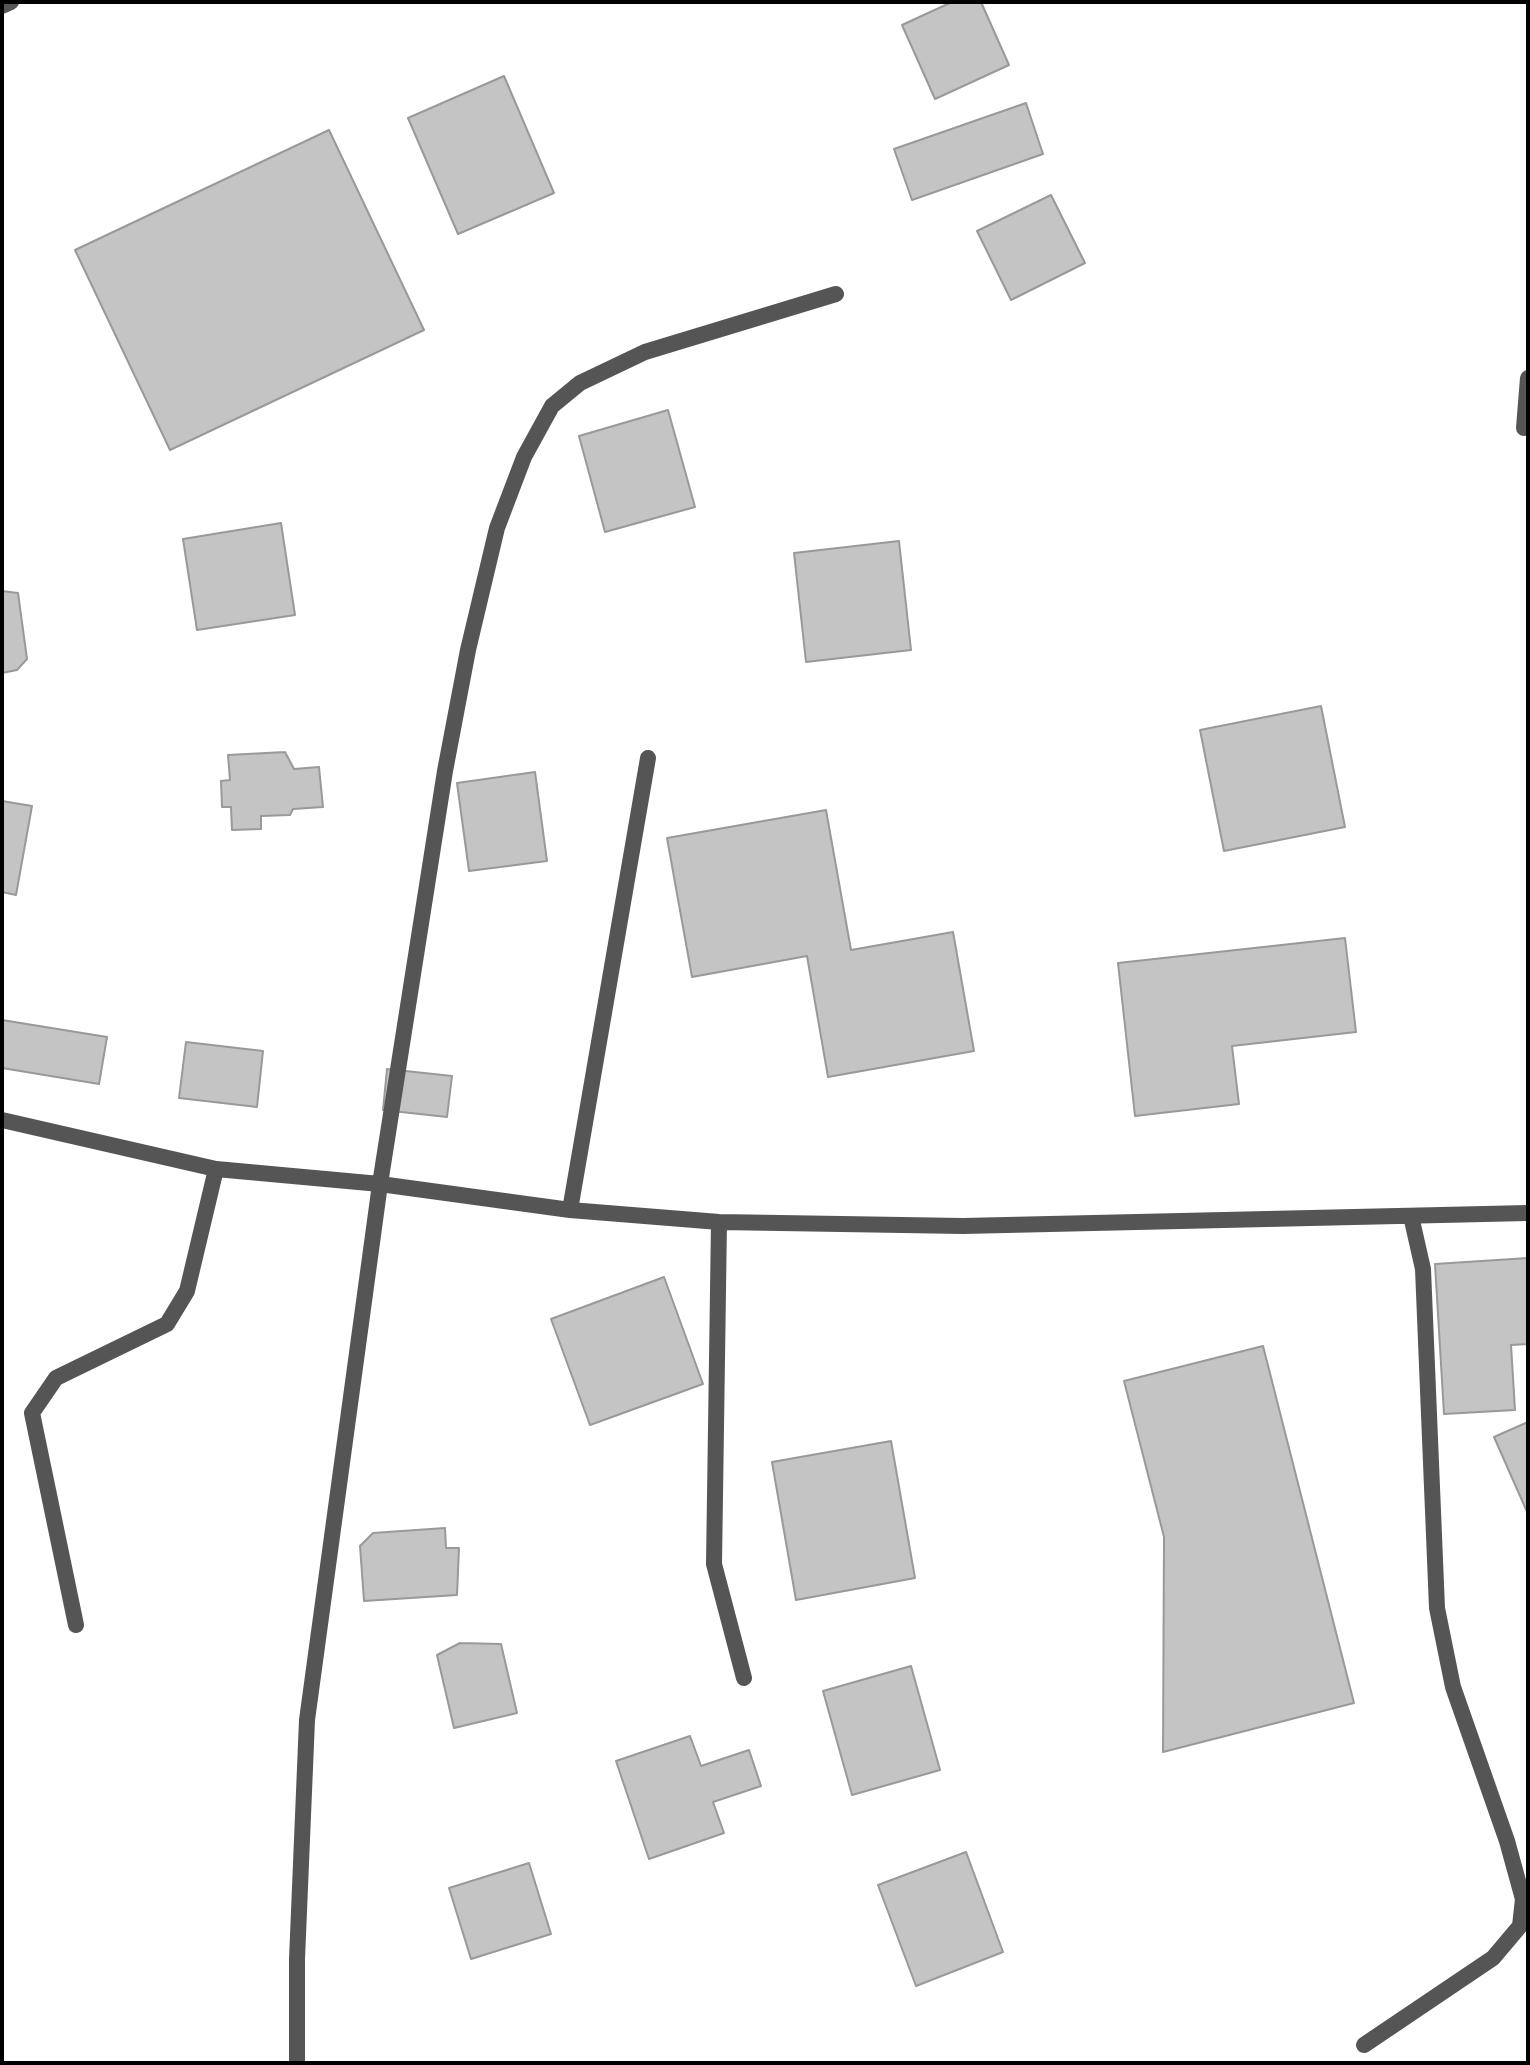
<!DOCTYPE html>
<style>
body{margin:0}
#map{position:relative;width:1530px;height:2065px;overflow:hidden;background:#fff;font-family:"Public Sans",sans-serif}
canvas{display:block}
.frame{position:absolute;inset:0;border:4px solid #000;pointer-events:none}
</style>
<div id="map">
<canvas width="1530" height="2065"></canvas>
<div class="frame"></div>
</div>
<script>
const ctx = document.querySelector('canvas').getContext('2d');
ctx.lineJoin = 'round';
function paint(path, color) { ctx.fillStyle = color; ctx.fill(path, 'evenodd'); }
const toPath = rows => new Path2D(rows.map(r => 'M' + r).join(''));
function stroke(path, color, width, dash) { ctx.strokeStyle = color; ctx.lineWidth = width; ctx.lineCap = dash ? 'butt' : 'round'; ctx.setLineDash(dash || []); ctx.stroke(path); }
const building = toPath([
 [952,2,981,2,1009,65,935,99,902,25,952,2],
 [504,76,554,193,458,234,408,118,504,76],
 [1026,103,1043,154,912,200,894,149,1026,103],
 [329,130,424,330,170,450,75,250,329,130],
 [1051,195,1085,263,1011,300,977,231,1051,195],
 [668,410,695,507,605,532,579,436,668,410],
 [281,523,295,615,197,630,183,539,281,523],
 [899,541,911,650,806,662,794,553,899,541],
 [2,591,18,593,27,659,17,670,2,673,2,591],
 [1321,706,1345,827,1224,851,1200,730,1321,706],
 [285,752,294,769,319,767,323,807,293,809,290,815,261,816,261,829,232,830,231,807,222,807,221,781,230,780,228,755,285,752],
 [535,772,547,861,469,871,457,783,535,772],
 [2,801,32,806,16,895,2,892,2,801],
 [826,810,851,950,953,932,974,1051,828,1077,807,956,692,977,667,838,826,810],
 [1345,938,1356,1032,1232,1046,1239,1104,1135,1116,1118,963,1345,938],
 [2,1020,107,1037,99,1084,2,1068,2,1020],
 [186,1042,263,1051,257,1107,179,1098,186,1042],
 [387,1069,452,1076,447,1117,383,1110,387,1069],
 [1528,1258,1528,1344,1511,1345,1515,1410,1444,1414,1435,1264,1528,1258],
 [664,1277,703,1384,590,1425,551,1319,664,1277],
 [1263,1346,1354,1703,1163,1752,1164,1537,1124,1381,1263,1346],
 [1528,1422,1528,1514,1494,1437,1528,1422],
 [891,1441,915,1578,796,1600,772,1462,891,1441],
 [445,1528,446,1548,459,1548,457,1595,364,1601,360,1546,373,1533,445,1528],
 [460,1643,501,1644,517,1713,454,1728,437,1655,460,1643],
 [911,1666,940,1770,852,1795,823,1691,911,1666],
 [690,1736,701,1766,749,1750,761,1786,713,1802,724,1833,649,1859,616,1761,690,1736],
 [966,1852,1003,1952,916,1986,878,1885,966,1852],
 [529,1863,551,1934,471,1959,449,1888,529,1863]
]);
paint(building, '#c4c4c4');
stroke(building, '#999', 2);
stroke(toPath([
 [2,6,11,2],
 [1524,428,1528,378],
 [2,1120,216,1169,380,1184,570,1210,719,1222,963,1226,1528,1213],
 [570,1210,648,758],
 [719,1222,714,1564,744,1678],
 [76,1625,32,1413,56,1378,167,1324,187,1291,216,1169],
 [1364,2045,1493,1958,1520,1926,1523,1899,1507,1841,1453,1687,1437,1608,1423,1269,1411,1216],
 [297,2063,297,1959,307,1720,380,1184,445,771,468,650,497,528,524,457,552,406,580,383,645,352,836,294]
]), '#555', 16);
</script>
